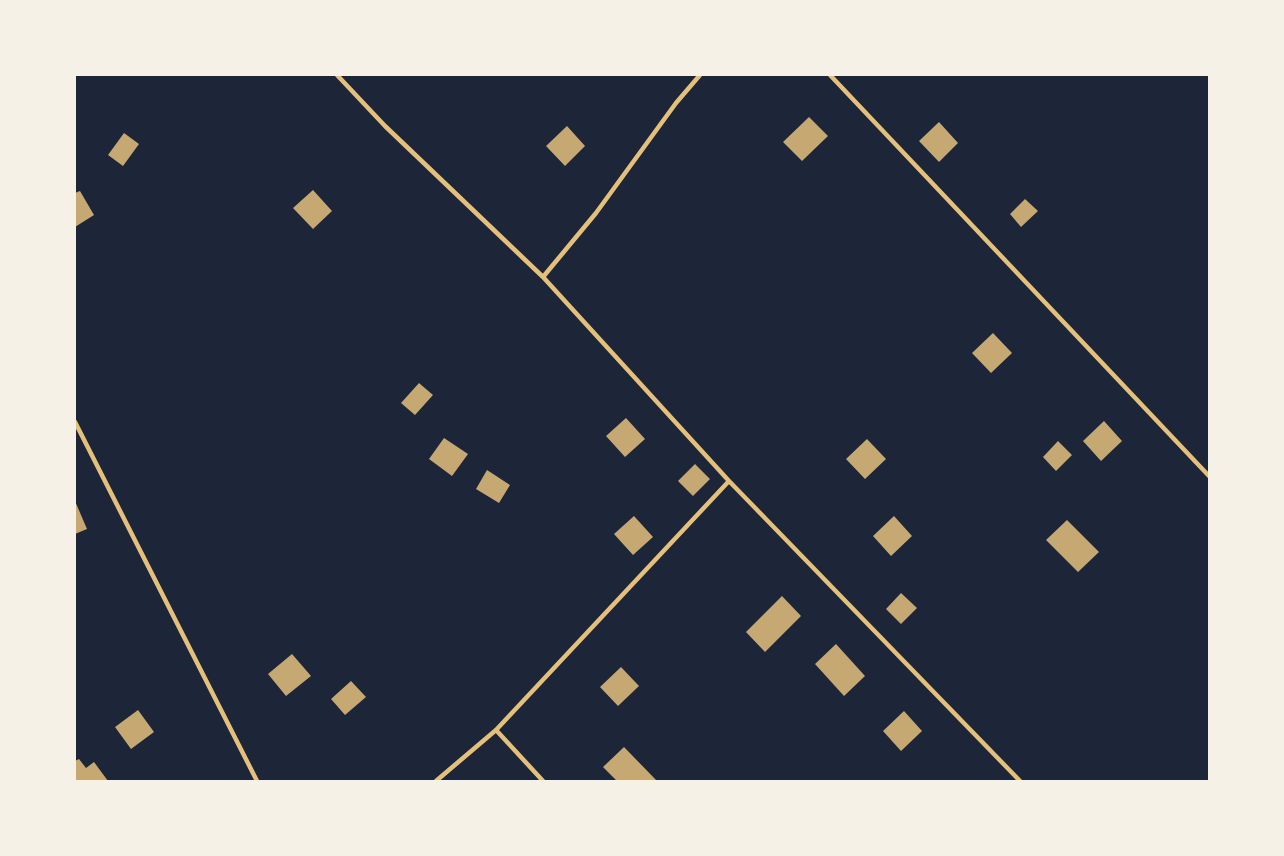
<!DOCTYPE html>
<style>
body{margin:0}
#map{position:relative;width:1284px;height:856px;overflow:hidden;background:#14213d;font-family:Mulish,sans-serif}
canvas{display:block}
.frame{position:absolute;inset:0;border:76px solid #f6f1e7;pointer-events:none}
</style>
<div id="map">
<canvas width="1284" height="856"></canvas>
<div class="frame"></div>
</div>
<script>
const ctx = document.querySelector('canvas').getContext('2d');
ctx.lineJoin = 'round';
function paint(path, color) { ctx.fillStyle = color; ctx.fill(path, 'evenodd'); }
const toPath = rows => new Path2D(rows.map(r => 'M' + r).join(''));
function stroke(path, color, width, dash) { ctx.strokeStyle = color; ctx.lineWidth = width; ctx.lineCap = dash ? 'butt' : 'round'; ctx.setLineDash(dash || []); ctx.stroke(path); }
paint(toPath([
 [75,75,1209,75,1209,781,75,781]
]), '#1d2539');
paint(toPath([
 [809,117,828,136,802,161,783,142],
 [939,122,958,143,939,162,919,141],
 [567,126,585,146,565,166,546,146],
 [124,133,139,144,123,166,108,155],
 [313,190,332,211,313,229,293,208],
 [80,191,94,215,75,227,75,193],
 [1025,199,1038,211,1021,227,1010,214],
 [993,333,1012,353,991,373,972,353],
 [419,383,433,395,415,415,401,403],
 [626,418,645,439,625,457,606,436],
 [1104,421,1122,441,1101,461,1083,441],
 [444,438,468,454,452,476,429,459],
 [867,439,886,459,865,479,846,459],
 [1058,441,1072,455,1056,471,1043,457],
 [695,464,710,479,693,496,678,481],
 [487,470,510,485,499,503,476,489],
 [75,501,87,529,75,534],
 [634,516,653,537,633,555,614,534],
 [894,516,912,536,891,556,873,536],
 [1067,520,1099,552,1078,572,1046,540],
 [901,593,917,608,901,624,886,609],
 [782,596,801,616,765,652,746,632],
 [836,644,865,676,844,696,815,664],
 [292,654,311,676,286,696,268,674],
 [621,667,639,686,618,706,600,687],
 [351,681,366,697,345,715,331,699],
 [138,710,154,732,131,749,115,727],
 [904,711,922,731,901,751,883,731],
 [624,747,657,781,617,781,603,767],
 [79,759,86,768,94,762,108,781,75,781,75,761]
]), '#c6a872');
stroke(toPath([
 [337,75,385,126,543,277,729,481,1020,781],
 [830,75,1209,476],
 [543,277,596,213,676,103,700,75],
 [75,422,257,781],
 [496,730,543,781],
 [436,781,496,730,729,481]
]), '#e5c07b', 4.5);
</script>
